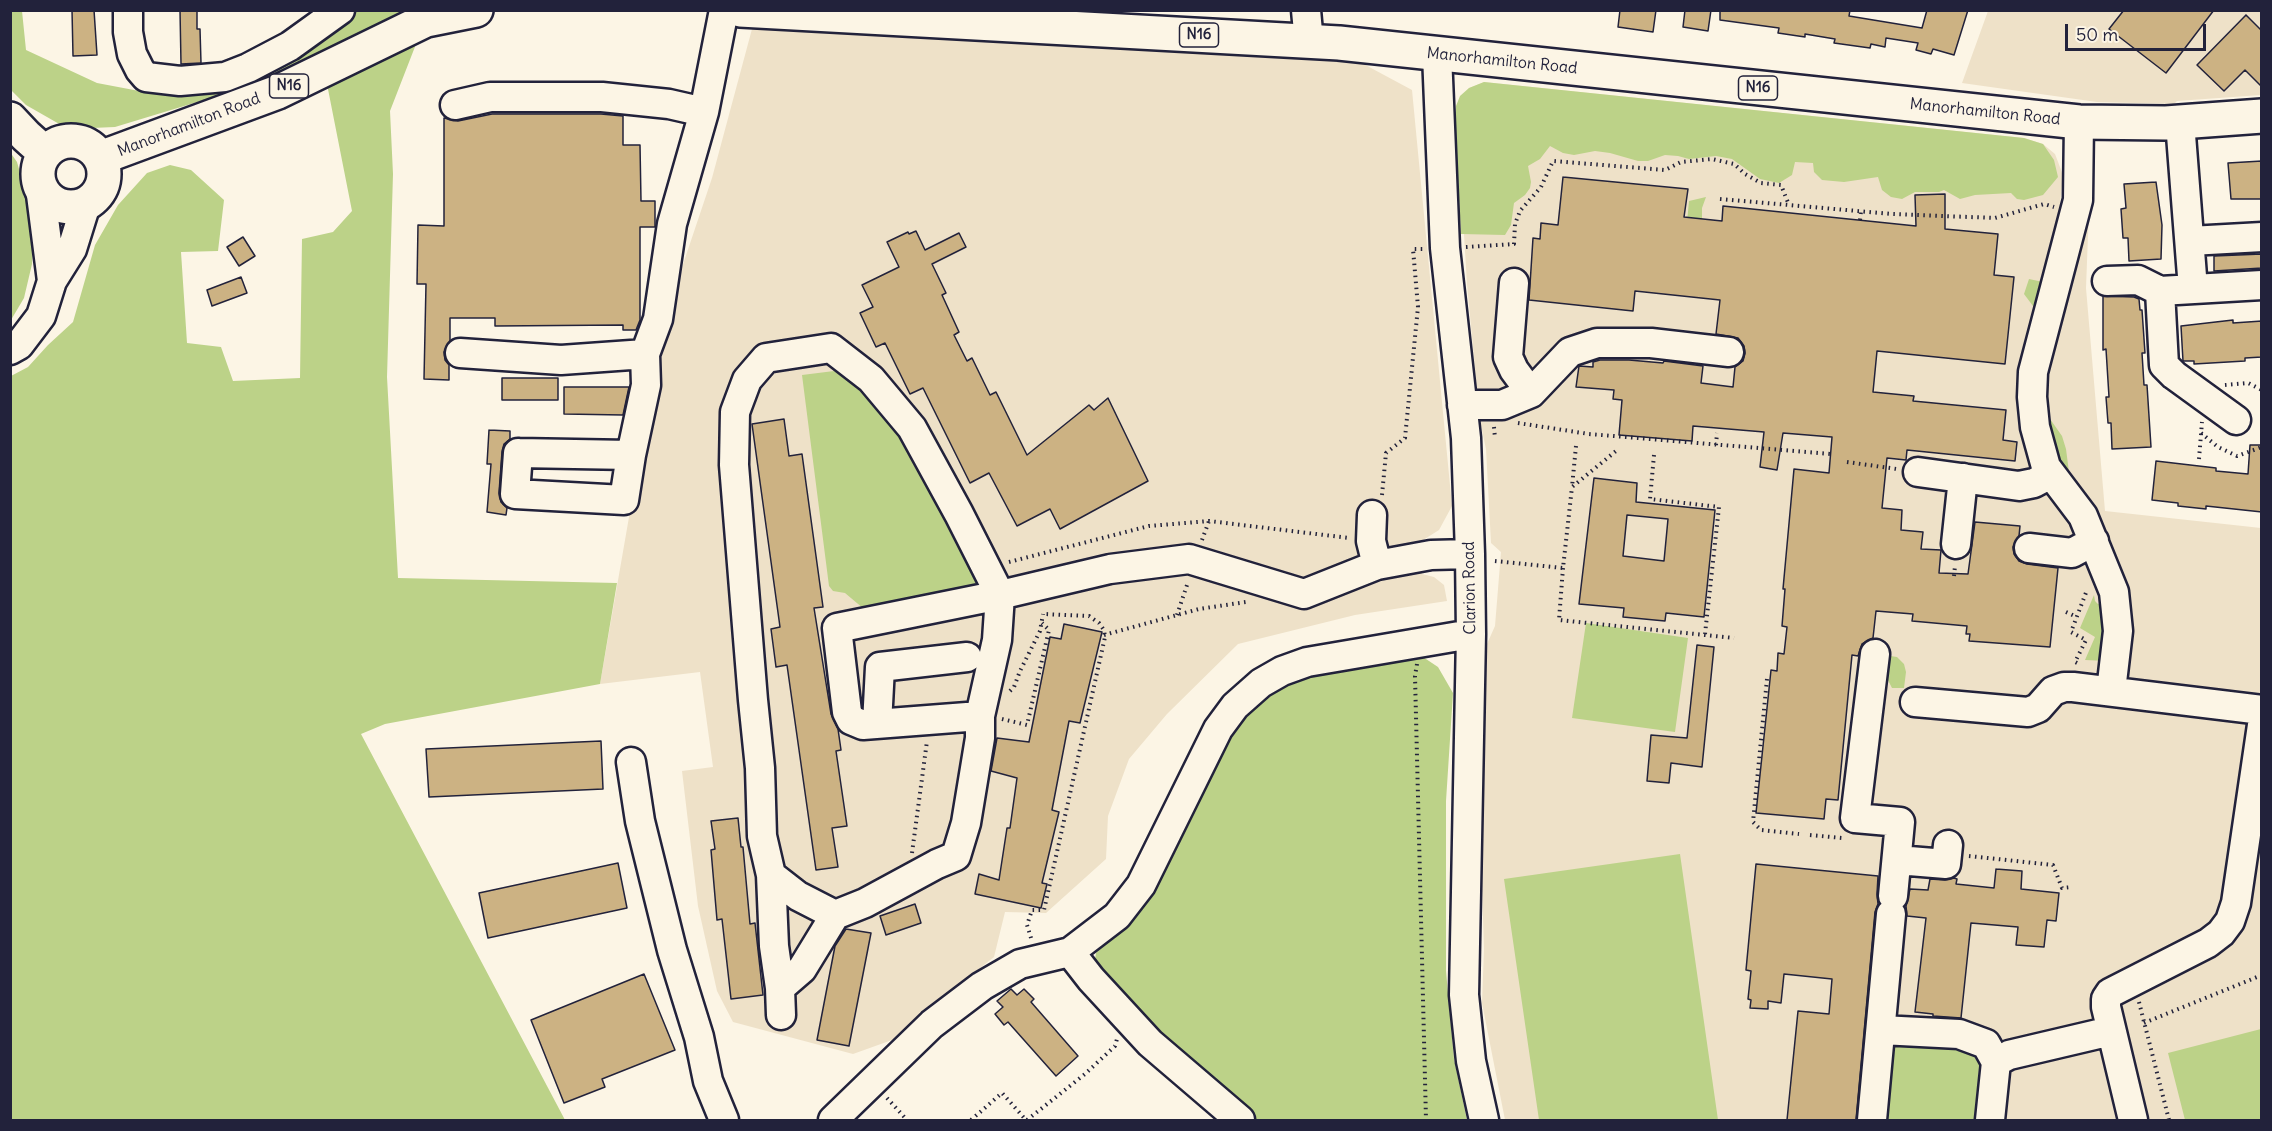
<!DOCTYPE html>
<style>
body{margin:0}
#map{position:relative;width:2272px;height:1131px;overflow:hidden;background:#fcf5e5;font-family:Delius,sans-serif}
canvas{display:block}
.frame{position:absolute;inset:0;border:12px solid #22223b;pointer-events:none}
.scale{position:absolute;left:2065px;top:24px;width:141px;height:27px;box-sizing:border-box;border:3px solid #22223b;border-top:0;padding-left:8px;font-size:18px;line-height:21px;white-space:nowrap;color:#22223b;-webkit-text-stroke:4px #fcf5e5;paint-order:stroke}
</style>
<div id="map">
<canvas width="2272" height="1131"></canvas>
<div class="frame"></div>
<div class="scale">50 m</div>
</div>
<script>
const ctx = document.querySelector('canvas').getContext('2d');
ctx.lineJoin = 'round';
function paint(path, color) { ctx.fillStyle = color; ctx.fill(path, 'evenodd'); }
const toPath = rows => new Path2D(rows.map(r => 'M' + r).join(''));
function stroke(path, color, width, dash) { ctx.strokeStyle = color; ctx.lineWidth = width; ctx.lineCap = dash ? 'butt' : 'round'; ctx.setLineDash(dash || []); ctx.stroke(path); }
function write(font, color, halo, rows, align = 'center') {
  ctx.font = font + ' Delius,sans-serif'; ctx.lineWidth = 4.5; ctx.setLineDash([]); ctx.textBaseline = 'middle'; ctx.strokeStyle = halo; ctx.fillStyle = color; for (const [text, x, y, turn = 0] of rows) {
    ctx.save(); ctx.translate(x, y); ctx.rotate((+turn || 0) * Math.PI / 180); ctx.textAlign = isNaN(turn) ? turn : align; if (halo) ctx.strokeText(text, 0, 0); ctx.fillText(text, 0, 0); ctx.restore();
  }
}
paint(toPath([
 [1988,11,2261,11,2261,95,2177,101,2174,104,2097,102,1962,83],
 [752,29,867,30,1046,39,1358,61,1412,90,1452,506,1439,530,1420,542,1422,574,1434,577,1444,585,1447,601,1355,615,1238,644,1167,714,1129,759,1108,816,1106,859,1046,913,1005,912,994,957,956,987,906,1035,853,1054,733,1022,717,991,698,906,682,771,713,767,700,672,600,684,641,448,670,303,712,178],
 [1484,82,2024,138,2043,144,2055,154,2063,175,2060,204,2089,209,2086,288,2105,511,2261,528,2261,1120,1505,1120,1482,1003,1484,949,1481,857,1483,740,1487,644,1495,626,1501,552,1491,543,1486,449,1480,421,1467,284,1463,218,1464,94,1469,88]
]), '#eee1c8');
paint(toPath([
 [10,11,22,11,26,50,97,83,155,94,216,90,309,47,358,11,400,11,398,20,273,79,115,127,68,129,26,105,11,90],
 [418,39,390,111,393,174,387,377,398,578,617,583,600,684,385,724,361,734,565,1120,11,1120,11,376,28,367,48,345,73,322,95,245,118,205,147,173,170,165,191,170,224,200,218,251,181,252,187,343,221,347,233,381,300,378,302,239,333,232,352,211,326,79],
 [1484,82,2024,138,2043,144,2054,160,2058,177,2043,195,2024,200,2017,199,2011,193,1975,195,1960,199,1944,190,1939,192,1915,192,1902,199,1891,197,1882,190,1878,177,1844,182,1822,180,1814,172,1813,163,1795,162,1792,175,1779,183,1760,179,1732,159,1716,156,1689,159,1678,156,1665,155,1648,161,1638,161,1610,153,1595,151,1574,155,1563,153,1550,146,1540,159,1528,166,1531,182,1530,188,1525,195,1514,203,1511,225,1505,235,1461,234,1455,125,1456,106,1460,96,1469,88],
 [10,152,17,162,34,223,32,264,24,298,11,320],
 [1706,197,1702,208,1702,221,1687,222,1689,201],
 [2029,279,2043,282,2036,310,2024,294],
 [834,371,870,386,910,438,984,588,870,614,845,593,833,591,829,586,802,375],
 [2043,409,2062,436,2066,449,2070,480,2054,462],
 [2094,595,2095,601,2098,604,2107,602,2107,661,2085,660,2095,637,2080,628],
 [1586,623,1688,638,1675,732,1572,718],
 [1877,654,1897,657,1904,664,1906,672,1904,688,1892,688,1887,678,1881,674],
 [1423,657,1438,667,1453,693,1446,801,1446,971,1454,1059,1467,1120,1250,1120,1105,980,1095,960,1096,953,1111,935,1245,714,1264,697,1284,686,1322,673],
 [1680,854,1718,1120,1539,1120,1504,879],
 [2261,1029,2261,1120,2185,1120,2168,1053],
 [1895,1041,1964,1046,1980,1059,1974,1120,1887,1120]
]), '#bcd288');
const building = toPath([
 [72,10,94,10,97,55,73,56,72,10],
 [180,10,197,10,197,29,200,29,201,63,181,64,180,10],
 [1620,10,1656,10,1653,32,1618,27,1620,10],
 [1685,10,1711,10,1708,31,1683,27,1685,10],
 [1720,10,1850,10,1849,16,1922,28,1927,10,1968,10,1954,55,1933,49,1931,54,1916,50,1918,43,1886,38,1885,47,1871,44,1870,48,1834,43,1835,39,1805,34,1805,37,1778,33,1779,28,1720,20,1720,10],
 [2124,10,2214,10,2166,73,2109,29,2124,10],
 [2246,15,2262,31,2262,87,2245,70,2224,91,2197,65,2246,15],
 [492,114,601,114,623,116,623,145,640,145,641,201,655,201,655,227,640,227,640,320,636,330,623,330,623,325,495,326,495,318,450,318,450,341,444,352,445,360,449,365,449,380,424,379,426,284,417,284,418,225,444,226,444,118,458,121,492,114],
 [2262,161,2262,199,2231,199,2228,163,2262,161],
 [1563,177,1688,189,1684,217,1722,221,1723,206,1916,226,1915,195,1945,194,1945,229,1998,234,1994,275,2014,277,2005,364,1877,351,1873,392,1914,396,1913,401,2006,410,2003,440,2017,442,2015,461,1907,450,1906,460,1887,458,1882,508,1902,510,1901,530,1923,532,1921,549,1941,550,1939,573,1968,574,1975,522,2020,526,2019,536,2013,547,2014,554,2019,561,2027,564,2058,568,2050,647,1969,641,1970,634,1966,634,1967,626,1912,621,1913,614,1876,611,1873,638,1862,644,1858,656,1852,655,1838,800,1826,799,1824,819,1756,813,1771,670,1777,671,1778,653,1784,654,1787,627,1782,626,1785,589,1783,589,1794,469,1829,473,1832,437,1783,433,1777,470,1760,467,1764,432,1693,426,1692,441,1619,435,1622,400,1613,399,1614,390,1576,387,1579,366,1593,367,1593,362,1600,360,1629,360,1663,363,1664,361,1703,366,1701,383,1733,387,1735,367,1743,361,1745,353,1744,346,1738,338,1716,334,1720,300,1635,291,1633,311,1529,300,1533,238,1540,239,1541,223,1558,225,1563,177],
 [2156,182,2162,225,2161,259,2129,261,2128,238,2123,238,2121,209,2126,208,2124,184,2156,182],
 [916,231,925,250,959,233,966,247,932,264,946,293,942,295,959,332,954,335,967,361,972,358,990,395,996,392,1027,455,1089,405,1094,410,1108,398,1148,481,1060,529,1050,509,1017,526,989,473,970,483,923,388,910,394,885,343,876,347,860,313,873,307,862,285,899,267,887,242,908,232,909,234,916,231],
 [243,237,255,256,239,266,227,247,243,237],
 [2262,254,2262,268,2214,271,2214,256,2262,254],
 [241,277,247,293,212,306,207,290,241,277],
 [2103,296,2134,297,2139,299,2140,310,2142,310,2145,353,2142,353,2144,385,2147,385,2151,447,2112,449,2111,423,2108,423,2106,397,2109,397,2106,349,2103,350,2103,296],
 [2233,320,2233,323,2262,321,2262,357,2245,358,2245,361,2194,364,2194,361,2183,361,2181,326,2233,320],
 [502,378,558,378,558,400,502,400,502,378],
 [564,387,629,387,623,415,564,414,564,387],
 [784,419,789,456,802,454,823,607,814,608,831,714,838,729,841,750,836,751,847,826,832,828,838,867,816,870,787,665,776,667,771,629,780,627,752,424,784,419],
 [489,430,510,431,510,439,504,444,502,452,499,493,501,502,507,508,506,515,487,512,491,464,487,464,489,430],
 [2250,445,2262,445,2262,512,2206,506,2206,509,2178,506,2178,503,2152,500,2156,461,2216,468,2216,471,2248,474,2250,445],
 [1594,478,1637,483,1636,502,1715,510,1704,617,1666,613,1665,621,1623,617,1624,608,1579,604,1594,478],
 [1627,515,1668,519,1664,561,1623,556,1627,515],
 [1064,624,1102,632,1080,723,1069,721,1052,810,1059,812,1042,883,1047,884,1041,908,975,894,979,874,999,880,1007,828,1010,828,1017,778,991,771,997,738,1029,742,1050,637,1061,639,1064,624],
 [1697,645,1714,647,1702,767,1671,763,1669,783,1647,781,1651,735,1687,738,1697,645],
 [601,741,603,789,429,797,426,749,601,741],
 [738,818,741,847,743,847,750,924,755,923,763,995,731,999,722,919,717,920,711,850,715,849,711,821,738,818],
 [618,863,627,908,488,938,479,893,618,863],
 [1756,864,1878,876,1877,894,1878,904,1875,912,1856,1120,1787,1120,1798,1011,1829,1014,1832,979,1784,974,1781,1003,1768,1001,1768,1009,1750,1008,1751,1000,1748,999,1751,971,1746,970,1756,864],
 [1996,869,2022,871,2021,889,2059,893,2056,921,2047,920,2044,947,2016,945,2018,927,1971,923,1961,1018,1933,1016,1933,1014,1915,1012,1926,918,1907,916,1906,906,1910,889,1928,890,1930,879,1945,880,1954,878,1957,879,1956,884,1994,888,1996,869],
 [915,904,921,923,886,935,880,916,915,904],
 [846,929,871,933,849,1046,817,1040,835,946,846,929],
 [644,974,675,1050,602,1079,605,1087,564,1103,531,1020,644,974],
 [1011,989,1017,995,1024,989,1034,999,1031,1002,1078,1056,1056,1076,1008,1022,1004,1025,995,1014,1003,1007,997,1001,1011,989]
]);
paint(building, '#ccb283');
stroke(building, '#22223b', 1.5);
const minor = toPath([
 [128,10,128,32,132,54,140,70,146,77,180,81,225,77,248,68,290,46,340,10],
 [1306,10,1308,32,1307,42],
 [1437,54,1445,248,1466,438,1470,554,1471,634,1464,995,1471,1061,1484,1120],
 [455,105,490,97,602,97,669,104,704,112],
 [2079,122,2078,200,2033,372,2032,397,2035,427,2046,467,2083,516,2114,592,2118,631,2111,691],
 [2180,122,2193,289],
 [40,187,52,281],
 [2190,241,2262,237],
 [2107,281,2138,280,2160,291],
 [1514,283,1508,357,1514,370,1531,393],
 [10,350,19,345,41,316,52,281,72,249,86,204],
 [460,353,561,360,645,354,658,319,672,224,704,112,724,10],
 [1462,405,1502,405,1531,393,1570,352,1597,343,1651,343,1729,352],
 [2236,420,2174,375,2164,365,2160,291,2262,285],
 [518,453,631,455,624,500,515,494,518,453],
 [631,455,646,385,645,354],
 [1918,472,2019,486,2034,483,2051,474],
 [1372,515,1371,541,1377,565],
 [1956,544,1963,478],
 [2029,548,2072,553,2094,541],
 [1875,654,1855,818,1900,822,1893,896],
 [1915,702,2028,712,2038,708,2053,691,2064,687,2073,687,2262,710],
 [980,716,863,725,851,720,847,712,837,628,1000,595,997,640,980,716,980,738,966,823,956,856,937,864,865,903,835,915,798,896,771,875,762,836,760,768,753,700,734,465,735,412,747,380,766,358,831,348,871,379,912,428,959,514,1000,595,1110,569,1189,559,1304,594,1377,565,1431,555,1470,554],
 [877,724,880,667,967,657],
 [631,762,640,821,672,950,699,1037,708,1081,724,1120],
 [1897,860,1946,864,1948,845],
 [771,875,774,946,780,988,781,1015],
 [1070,952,1091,979,1150,1043,1240,1120],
 [780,988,802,969,835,915],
 [1881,1030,1959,1034,1986,1044,1996,1062],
 [833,1120,932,1024,982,986,1020,964,1070,952,1117,916,1141,885,1218,729,1235,706,1261,683,1282,671,1307,662,1471,634],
 [1872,1120,1891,914],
 [1990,1120,1996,1062,2009,1055,2111,1031],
 [2133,1120,2106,1007,2106,999,2110,993,2208,943,2221,933,2230,921,2236,903,2262,725]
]);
const highway = toPath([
 [740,10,1339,43,2079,122,2166,123,2262,116],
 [10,119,26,136,45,153],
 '38 174a33 33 0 1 1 66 0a33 33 0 1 1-66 0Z',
 [100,158,278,92,426,20,476,10]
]);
stroke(minor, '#22223b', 33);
stroke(highway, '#22223b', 38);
stroke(toPath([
 [25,10,25,15],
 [1720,199,1892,214,1995,218,2044,204,2054,207],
 [1860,220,1861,211],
 [1466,247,1514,244,1515,224,1520,211,1541,187,1553,161,1665,170,1681,162,1712,159,1734,164,1745,174,1761,183,1781,185,1789,205],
 [2225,385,2248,383,2262,390],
 [1518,423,1589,434,1831,454],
 [1494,427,1495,438],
 [2201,433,2218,447,2237,456,2262,447],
 [1716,445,1717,433],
 [1576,446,1572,487,1616,451],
 [1654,455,1650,499,1719,507,1705,634],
 [2199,459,2202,422],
 [1847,462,1897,469],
 [1382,495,1386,453,1405,438,1418,307,1413,249,1423,249],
 [1202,540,1209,521],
 [1495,561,1563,568,1572,487],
 [1009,562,1149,526,1209,521,1349,538],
 [1563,568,1559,620,1734,638],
 [1954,576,1955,566],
 [2066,612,2077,617],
 [1177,615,1188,582],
 [1104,635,1199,609,1246,602],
 [2077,663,2075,662,2086,640,2071,632,2087,590],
 [1417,664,1415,676,1426,1120],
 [1767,679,1753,822,1761,830,1799,834],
 [1010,691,1014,687,1020,671,1040,631,1043,614],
 [1002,719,1027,725,1049,630,1042,623],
 [1810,835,1842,838],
 [912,853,927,741],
 [1969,856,2053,865,2062,888,2072,887],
 [1031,938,1027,925,1032,910,1044,910,1105,637,1104,630,1099,623,1089,616,1044,614],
 [2139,1002,2169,1120],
 [2144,1023,2262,975],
 [887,1098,907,1120],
 [971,1120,1002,1093,1026,1120],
 [1027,1120,1085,1074,1115,1046,1117,1039]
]), '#22223b', 4, [1.5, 4.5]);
stroke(minor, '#fcf5e5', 28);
stroke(highway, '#fcf5e5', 33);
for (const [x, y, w] of [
 [1199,35,39],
 [289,86,39],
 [1758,88,39]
]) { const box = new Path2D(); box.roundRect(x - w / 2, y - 12, w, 24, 4.5); ctx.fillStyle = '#fcf5e5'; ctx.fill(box); stroke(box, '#22223b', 1.5); }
write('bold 15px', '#22223b', null, [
 ["N16",1199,35],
 ["N16",289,86],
 ["N16",1758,88]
]);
write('16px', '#22223b', '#fcf5e5', [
 ["Manorhamilton Road",1502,61,6],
 ["Manorhamilton Road",1985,112,6],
 ["Manorhamilton Road",189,125,-21],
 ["Clarion Road",1470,588,-91]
]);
</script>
